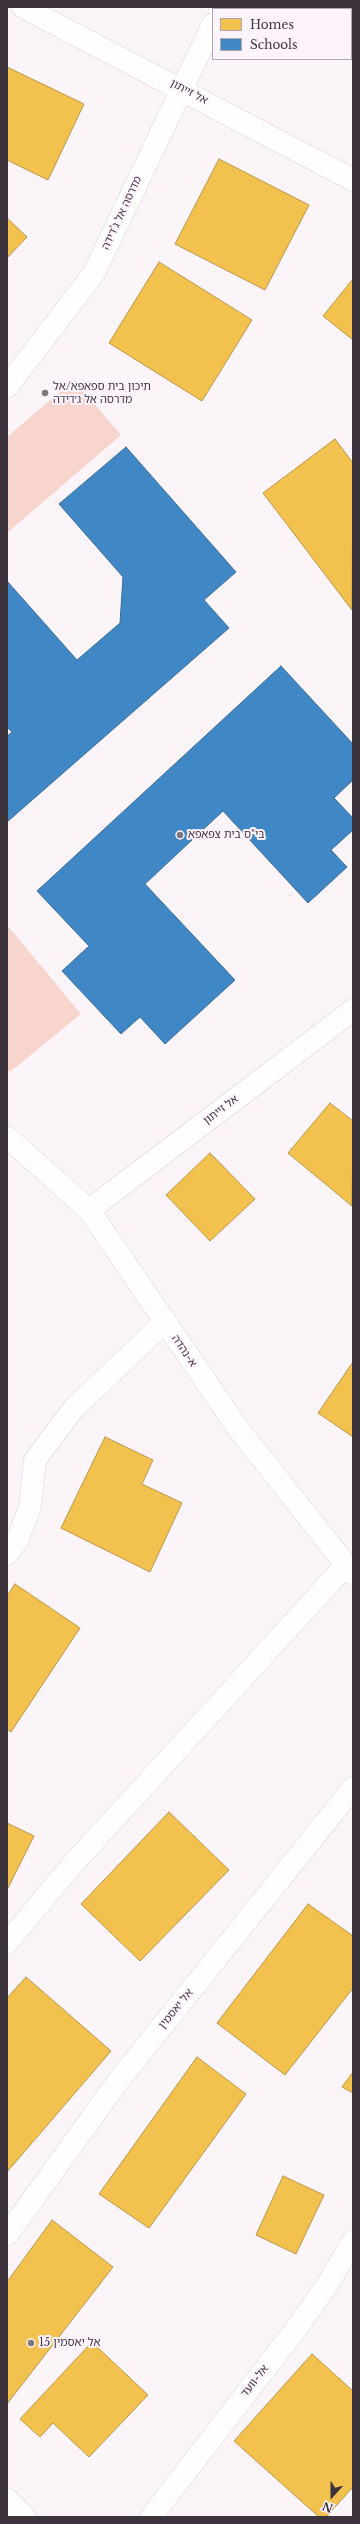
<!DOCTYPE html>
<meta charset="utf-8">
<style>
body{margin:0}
#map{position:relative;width:360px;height:2524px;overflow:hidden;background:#fbf5fa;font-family:"Libre Baskerville",serif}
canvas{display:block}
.frame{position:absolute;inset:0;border:8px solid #3c333c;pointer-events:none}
.legend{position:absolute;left:212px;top:8px;width:140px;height:52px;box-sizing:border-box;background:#fdf3fc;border:1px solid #b0a6af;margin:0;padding:5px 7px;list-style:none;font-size:12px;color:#3c333c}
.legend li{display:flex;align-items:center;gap:8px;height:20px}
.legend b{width:20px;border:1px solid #b0a6af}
.north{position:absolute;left:312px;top:2476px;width:40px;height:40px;-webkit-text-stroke:3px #fdf3fc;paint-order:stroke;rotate:201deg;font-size:11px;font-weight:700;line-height:16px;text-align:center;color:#3c333c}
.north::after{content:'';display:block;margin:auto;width:14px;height:18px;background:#3c333c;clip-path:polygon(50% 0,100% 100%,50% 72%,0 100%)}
</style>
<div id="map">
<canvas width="360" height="2524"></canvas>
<div class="frame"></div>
<ul class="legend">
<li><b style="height:11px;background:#f2c14e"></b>Homes</li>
<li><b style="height:11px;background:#3f88c5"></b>Schools</li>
</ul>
<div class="north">N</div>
</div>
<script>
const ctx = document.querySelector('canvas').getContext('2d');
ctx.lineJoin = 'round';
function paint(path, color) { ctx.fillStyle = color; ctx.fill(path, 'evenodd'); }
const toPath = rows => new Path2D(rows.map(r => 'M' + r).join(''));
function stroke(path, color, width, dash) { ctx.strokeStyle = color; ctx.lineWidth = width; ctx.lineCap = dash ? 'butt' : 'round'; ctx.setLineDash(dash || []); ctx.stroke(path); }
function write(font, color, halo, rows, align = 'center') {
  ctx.font = font + ' "Libre Baskerville","Noto Sans Hebrew",serif'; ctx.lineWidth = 4; ctx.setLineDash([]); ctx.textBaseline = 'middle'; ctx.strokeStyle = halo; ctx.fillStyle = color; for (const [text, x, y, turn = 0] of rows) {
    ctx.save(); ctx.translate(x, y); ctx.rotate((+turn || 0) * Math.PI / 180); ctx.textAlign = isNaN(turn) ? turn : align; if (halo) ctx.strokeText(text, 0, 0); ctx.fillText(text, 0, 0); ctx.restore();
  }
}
paint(toPath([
 [74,380,121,435,7,533,7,437],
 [7,925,81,1014,10,1072,7,1068]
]), '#f7d5cd');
const homes = toPath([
 [7,67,84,104,48,180,7,160,7,67],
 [219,159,309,205,265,290,175,244,219,159],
 [7,218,27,237,7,258,7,218],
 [159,262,252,320,202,401,109,343,159,262],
 [353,279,353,340,323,316,353,279],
 [335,439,353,463,352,610,263,493,335,439],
 [330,1103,353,1121,352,1206,288,1153,330,1103],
 [210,1153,255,1199,210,1241,166,1195,210,1153],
 [353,1362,353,1437,318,1413,353,1362],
 [105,1437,153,1460,142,1484,182,1503,150,1572,61,1528,105,1437],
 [15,1584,80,1628,11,1732,7,1729,7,1596,15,1584],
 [169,1812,229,1870,140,1961,81,1904,169,1812],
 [7,1823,34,1836,7,1890,7,1823],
 [308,1904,353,1936,353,1988,285,2075,217,2023,308,1904],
 [26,1977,111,2051,7,2172,7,1998,26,1977],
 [197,2057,246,2094,149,2228,99,2194,197,2057],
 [353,2072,353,2093,342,2087,353,2072],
 [283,2176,324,2195,296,2254,256,2235,283,2176],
 [52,2220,113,2267,7,2404,7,2282,52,2220],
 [92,2342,148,2395,89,2457,53,2423,40,2437,20,2419,92,2342],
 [312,2354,353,2391,353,2487,326,2517,319,2517,234,2441,312,2354]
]);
paint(homes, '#f2c14e');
stroke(homes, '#bb9649', 1);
const schools = toPath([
 [126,447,236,572,204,600,229,628,7,822,7,736,12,732,7,727,7,581,77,660,120,623,123,577,59,504,126,447],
 [281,666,353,744,353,780,334,798,353,818,353,830,331,850,347,867,308,903,223,811,145,884,235,980,165,1044,140,1017,121,1034,62,971,89,946,37,891,281,666]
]);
paint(schools, '#3f88c5');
stroke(schools, '#3e6e9c', 1);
const minor = toPath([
 [23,7,353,180],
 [220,9,221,7],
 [7,387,94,273,213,24],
 [7,1137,89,1210,237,1427,353,1574],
 [89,1210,353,1010],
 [7,1554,17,1541,30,1507,35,1460,74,1408,165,1322],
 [7,1943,72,1865,346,1565],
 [7,2235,119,2080,353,1788],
 [7,2499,25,2517],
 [151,2517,299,2325,329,2282,353,2241]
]);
stroke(minor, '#d9d1d8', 23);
stroke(minor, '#fefefe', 22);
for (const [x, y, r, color] of [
 [45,393,4,"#7f777e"],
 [180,835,4,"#7f777e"],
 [31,2343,4,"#7f777e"]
]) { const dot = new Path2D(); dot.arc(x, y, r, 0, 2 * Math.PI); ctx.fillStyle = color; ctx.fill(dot); stroke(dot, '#fdf3fc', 1.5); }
write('11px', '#3c333c', '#fdf3fc', [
 ["אל זייתון",189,92,28],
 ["מדרסה אל ג'דידה",122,213,-65],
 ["אל זייתון",221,1110,-37],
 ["א-נהדה",184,1351,56],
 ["אל יאסמין",176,2009,-51],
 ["אל-וועד",255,2381,-52]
]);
write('11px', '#3c333c', '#fdf3fc', [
 ["תיכון בית ספאפא/אל",53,387],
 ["מדרסה אל ג׳דידה",53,400],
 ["בי\"ס בית צפאפא",188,835],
 ["אל יאסמין 15",39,2343]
], 'left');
</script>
